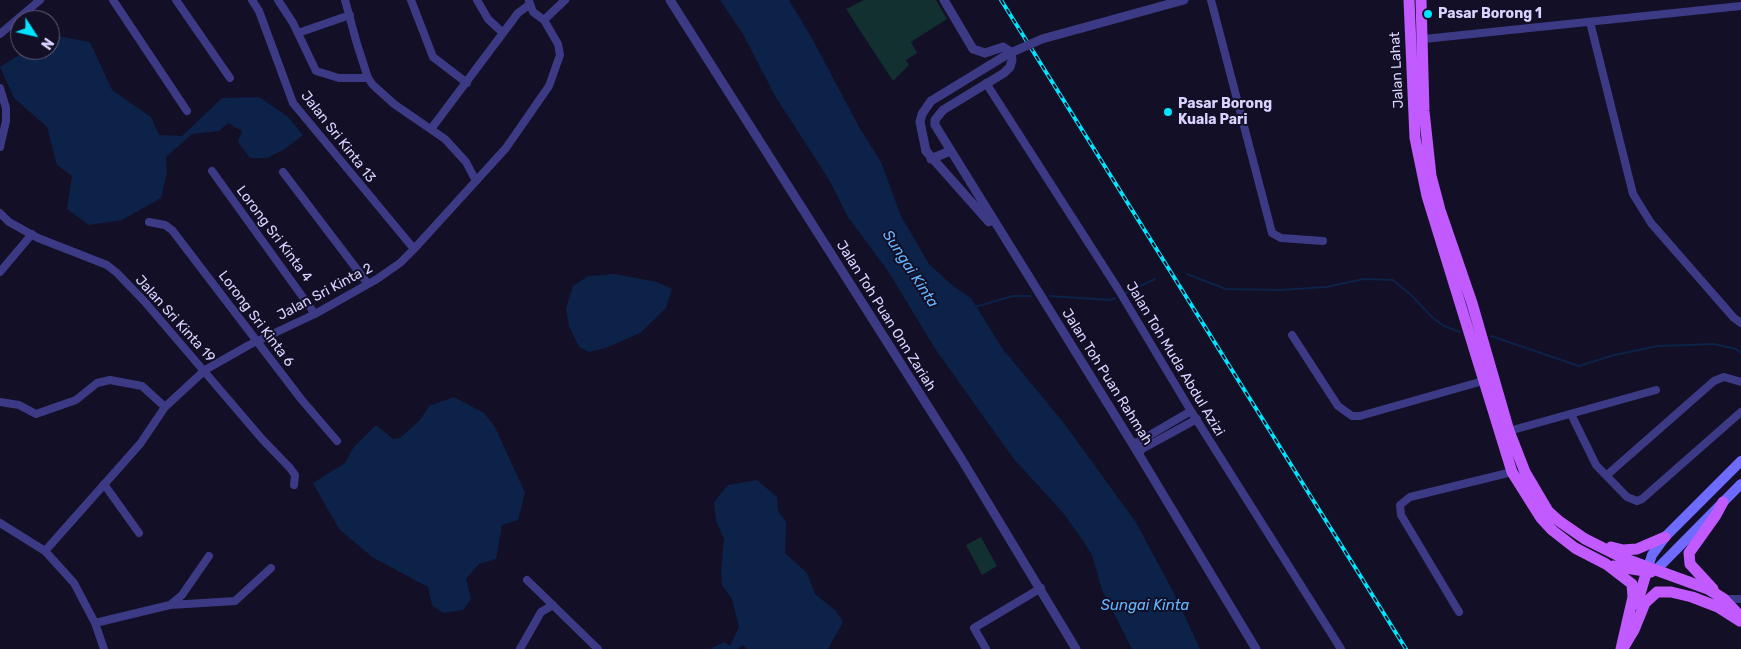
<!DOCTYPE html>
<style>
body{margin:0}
#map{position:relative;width:1741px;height:649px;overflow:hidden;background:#130f26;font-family:Rubik,sans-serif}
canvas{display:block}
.north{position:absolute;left:10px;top:10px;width:50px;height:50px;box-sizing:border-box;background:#130f26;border:1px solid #625e7d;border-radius:50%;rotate:125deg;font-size:14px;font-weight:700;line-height:20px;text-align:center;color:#d9d4ff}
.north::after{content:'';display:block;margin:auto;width:18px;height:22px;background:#00e5ff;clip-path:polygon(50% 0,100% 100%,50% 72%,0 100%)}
</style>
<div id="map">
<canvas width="1741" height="649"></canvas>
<div class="north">N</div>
</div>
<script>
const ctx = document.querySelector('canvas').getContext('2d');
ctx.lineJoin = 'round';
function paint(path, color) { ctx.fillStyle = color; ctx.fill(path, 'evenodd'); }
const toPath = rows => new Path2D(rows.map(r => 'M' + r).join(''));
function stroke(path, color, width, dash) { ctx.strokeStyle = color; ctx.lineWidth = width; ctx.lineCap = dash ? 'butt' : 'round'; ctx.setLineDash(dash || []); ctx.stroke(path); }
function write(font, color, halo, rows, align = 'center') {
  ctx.font = font + ' Rubik,sans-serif'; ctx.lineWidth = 4; ctx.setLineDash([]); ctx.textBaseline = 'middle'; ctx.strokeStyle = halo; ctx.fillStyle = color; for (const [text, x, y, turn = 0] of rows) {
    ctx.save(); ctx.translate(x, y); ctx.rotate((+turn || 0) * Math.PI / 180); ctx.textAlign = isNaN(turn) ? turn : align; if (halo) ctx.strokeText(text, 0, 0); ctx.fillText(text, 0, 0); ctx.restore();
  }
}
paint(toPath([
 [864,0,936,0,947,19,911,42,917,53,906,60,909,65,893,81,846,9],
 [981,537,997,566,982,575,966,545]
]), '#12302f');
paint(toPath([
 [720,0,789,0,814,42,859,127,881,162,901,216,929,264,952,285,971,298,1002,348,1063,422,1135,521,1174,593,1200,649,1132,649,1102,590,1092,555,1084,542,1064,514,1013,458,936,350,888,271,848,217,828,178,775,96,743,34],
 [52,35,90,42,112,90,151,117,159,135,182,136,222,98,259,97,287,116,303,135,285,149,267,158,250,158,238,142,242,131,228,123,219,131,192,134,166,157,167,173,161,198,122,220,89,225,67,209,72,176,57,165,47,127,14,98,0,67,27,50,50,50,50,37],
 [615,274,657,282,672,289,666,308,640,333,606,348,589,352,579,347,569,326,566,309,573,286,588,276],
 [454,397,484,413,495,427,525,493,518,520,502,525,496,559,479,564,466,579,471,599,463,610,443,613,432,605,428,587,372,557,339,529,313,483,345,463,354,447,376,425,393,439,400,438,420,420,429,406],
 [757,480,777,497,778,511,786,522,785,553,807,573,815,594,836,611,843,622,828,649,747,649,743,645,737,649,710,649,724,642,730,646,739,627,732,599,722,585,721,571,724,539,716,521,714,502,728,485]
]), '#0c2248');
stroke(toPath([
 [1187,274,1226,289,1280,290,1326,287,1364,279,1393,280,1411,295,1433,318,1444,326,1460,332],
 [1126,293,1155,279],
 [1050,296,1110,300,1115,298],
 [975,307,1013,296,1031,296],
 [1491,336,1579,366,1614,355,1658,346,1714,344,1736,349,1741,353]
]), '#0c2248', 2);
stroke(toPath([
 [113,0,187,111],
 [176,0,230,78],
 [252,0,259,11,293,103,414,249],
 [278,0,293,23,316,71,339,78,368,78],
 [345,0,357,44,368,78,373,85,394,104,445,139,466,162,476,181],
 [411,0,433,57,467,83],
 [477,0,488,19,503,33],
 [1211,0,1272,233,1281,238,1323,241],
 [529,1,533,12,544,20],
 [544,20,565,0],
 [1590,22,1633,194,1651,223,1734,318,1741,323],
 [298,33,350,15],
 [0,34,40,0],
 [1424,39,1741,6],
 [986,83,1118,289,1191,411,1341,649],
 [0,88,6,108,6,121,0,147],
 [431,129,518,13,529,5],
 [212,171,315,314],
 [283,172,368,284],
 [0,213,9,222,38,238,107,265,117,273,145,302,262,439,290,468,295,475,294,485],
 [149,222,165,225,172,230,301,399,337,441],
 [0,272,32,234],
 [1292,335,1338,406,1352,416,1360,416,1483,381],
 [0,402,19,405,36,414,76,400,97,383,110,380,142,386,165,407],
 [1571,414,1596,465,1627,497,1637,501,1642,499,1741,412],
 [1509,431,1656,390],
 [1132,443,1138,442,1191,411],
 [1139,454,1142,449,1197,419],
 [1607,475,1714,381,1724,377,1741,382],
 [104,484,139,533],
 [0,523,45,551,74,583,95,623,170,605,182,595,209,556],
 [45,551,140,444,165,407,205,370,249,345,315,314,377,279,400,263,414,249,506,148,549,86,560,55,558,44,544,20],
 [527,580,598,649],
 [1724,599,1741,599],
 [170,605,235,601,271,568],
 [1459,612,1401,515,1400,505,1410,497,1512,472],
 [95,623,104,649],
 [520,649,541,612,553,605],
 [986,649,974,628,1041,588]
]), '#3d3a85', 8);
stroke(toPath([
 [670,0,962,460,1076,649],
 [944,0,973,49,985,53,1003,47,1011,52,1012,60,1010,67,1004,73,943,110,935,120,935,125,1132,443,1256,649],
 [926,151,989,222],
 [931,159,950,151]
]), '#3d3a85', 9);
stroke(toPath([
 [1648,567,1652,555,1665,537,1741,461],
 [1656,570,1741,484]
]), '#6f6bff', 10);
stroke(toPath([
 [1409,0,1415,138,1427,196,1512,472,1541,518,1552,530,1575,548,1606,564,1632,584,1633,597,1621,649],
 [1421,0,1424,111,1431,176,1440,210,1472,303,1509,431,1525,472,1548,511,1559,521,1585,539,1623,558,1708,589,1724,599,1741,617],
 [1611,547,1623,550,1637,549,1665,537],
 [1613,566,1651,572],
 [1713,589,1690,564,1689,553,1716,515,1723,502],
 [1637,604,1648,567],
 [1625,645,1634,630,1645,603,1657,592,1671,592,1692,597,1718,607,1740,621]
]), '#c25bff', 11);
const rail = toPath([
 [1001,0,1406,649]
]);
stroke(rail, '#00e5ff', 4);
stroke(rail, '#130f26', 2, [5.5]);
stroke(toPath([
 [926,151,920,122,922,114,931,101,1008,54,1042,39,1184,0]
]), '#3d3a85', 9);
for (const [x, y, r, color] of [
 [1428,14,5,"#00e5ff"],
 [1168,112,5,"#00e5ff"]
]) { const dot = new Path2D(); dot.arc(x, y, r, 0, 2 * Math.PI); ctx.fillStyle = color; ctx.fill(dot); stroke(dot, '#130f26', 2); }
write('bold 14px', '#d9d4ff', '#130f26', [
 ["Pasar Borong 1",1438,14],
 ["Pasar Borong",1178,104],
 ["Kuala Pari",1178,120]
], 'left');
write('14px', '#d9d4ff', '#130f26', [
 ["Jalan Lahat",1397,70,-93],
 ["Jalan Sri Kinta 13",338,137,52],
 ["Lorong Sri Kinta 4",274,234,53],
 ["Jalan Sri Kinta 2",325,292,-28],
 ["Jalan Toh Puan Onn Zariah",886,316,58],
 ["Jalan Sri Kinta 19",175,319,48],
 ["Lorong Sri Kinta 6",256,319,53],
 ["Jalan Toh Muda Abdul Azizi",1175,359,59],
 ["Jalan Toh Puan Rahmah",1107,377,58]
]);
write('italic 15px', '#62b6ff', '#130f26', [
 ["Sungai Kinta",910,269,57],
 ["Sungai Kinta",1145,606]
]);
</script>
